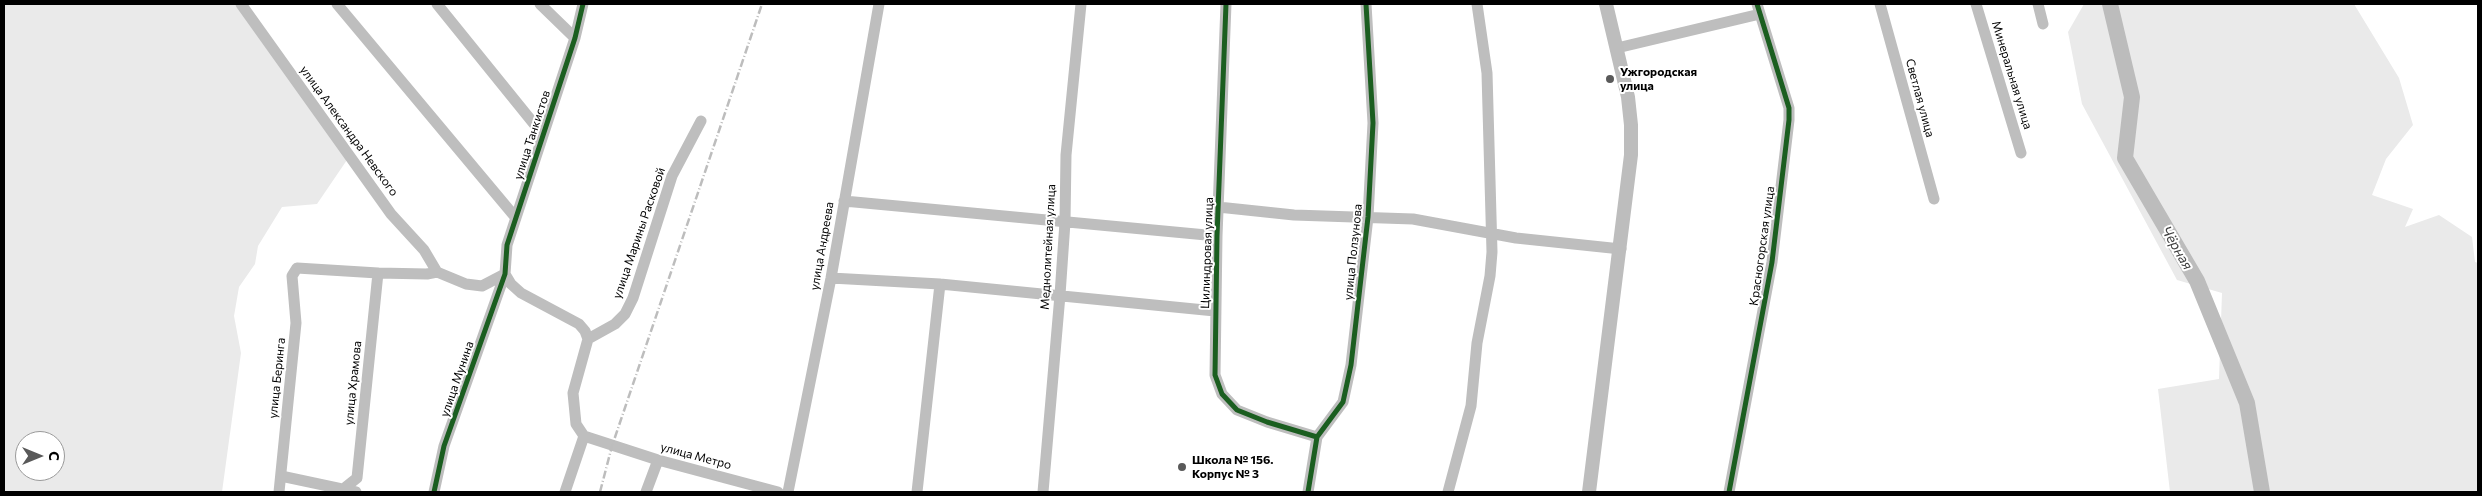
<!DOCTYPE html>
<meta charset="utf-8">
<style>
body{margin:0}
#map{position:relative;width:2482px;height:496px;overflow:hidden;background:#fff;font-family:Commissioner,sans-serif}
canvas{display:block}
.frame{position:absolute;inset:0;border:5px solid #000;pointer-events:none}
.north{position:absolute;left:15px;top:431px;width:50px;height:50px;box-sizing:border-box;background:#fff;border:1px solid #999;border-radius:50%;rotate:90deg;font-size:14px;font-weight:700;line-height:20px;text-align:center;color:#000}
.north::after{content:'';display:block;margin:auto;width:18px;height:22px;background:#595959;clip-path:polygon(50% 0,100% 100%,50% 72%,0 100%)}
</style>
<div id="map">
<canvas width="2482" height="496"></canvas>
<div class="frame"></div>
<div class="north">С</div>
</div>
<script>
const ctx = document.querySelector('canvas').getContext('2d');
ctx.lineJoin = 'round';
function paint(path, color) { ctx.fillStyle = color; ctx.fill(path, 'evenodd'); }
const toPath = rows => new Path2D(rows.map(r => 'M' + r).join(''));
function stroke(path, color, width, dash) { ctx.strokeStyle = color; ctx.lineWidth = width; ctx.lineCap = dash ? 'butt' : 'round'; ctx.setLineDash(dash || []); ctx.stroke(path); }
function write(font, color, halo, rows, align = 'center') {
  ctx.font = font + ' Commissioner,sans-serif'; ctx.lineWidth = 4; ctx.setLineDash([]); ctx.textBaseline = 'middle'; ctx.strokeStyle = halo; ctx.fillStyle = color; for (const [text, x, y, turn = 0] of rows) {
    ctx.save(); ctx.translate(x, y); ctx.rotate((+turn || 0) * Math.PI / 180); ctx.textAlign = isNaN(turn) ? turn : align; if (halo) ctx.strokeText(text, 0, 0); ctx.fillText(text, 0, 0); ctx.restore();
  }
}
paint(toPath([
 [4,4,238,4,349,157,317,204,282,207,258,246,255,264,239,287,234,316,241,353,222,492,4,492],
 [25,441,55,441,55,471,25,471],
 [2084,4,2354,4,2399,78,2413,125,2386,159,2372,195,2413,209,2405,227,2439,215,2472,237,2475,262,2478,263,2478,492,2170,492,2158,389,2219,379,2222,293,2177,280,2082,104,2068,32]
]), '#eaeaea');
stroke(toPath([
 [2110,4,2132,97,2125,158,2197,281,2247,403,2262,492]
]), '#bcbcbc', 16);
stroke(toPath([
 [241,4,391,214,424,250,437,272],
 [337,4,516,218],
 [437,4,543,135],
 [540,4,575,38],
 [1226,4,1217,236,1215,375,1222,394,1237,410,1267,422,1317,437],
 [1880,4,1934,199],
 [1976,4,2021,153],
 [2038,4,2043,24],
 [1617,48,1760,14],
 [844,201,1217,236],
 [1218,207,1294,215,1413,219,1516,238,1621,249],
 [505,274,511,284,521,293,579,324,585,331,588,339,573,393,576,424,584,436,658,460,778,492],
 [831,278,940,284,1215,311],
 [588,339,615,324,625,314,633,298,672,176,701,121],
 [281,476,356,492],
 [342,490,357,478,378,273],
 [279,492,296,323,292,276,297,268,378,273,427,274,437,272,466,284,482,286,505,274],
 [434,492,444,446,505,274,507,245,575,38,583,4],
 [565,492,584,436],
 [646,492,658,460],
 [788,492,831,278,879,4],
 [917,492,940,284],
 [1043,492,1060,295,1065,222,1066,155,1081,4],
 [1308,492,1317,437,1343,402,1351,365,1368,217,1373,123,1366,4],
 [1448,492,1471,406,1477,343,1490,276,1492,252,1487,73,1477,4],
 [1729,492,1772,262,1789,120,1789,108,1757,4]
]), '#bebebe', 11);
stroke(toPath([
 [1589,492,1631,155,1631,125,1628,97,1606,4]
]), '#bdbdbd', 14);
stroke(toPath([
 [600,492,612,446,762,4]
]), '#bdbdbd', 2.5, [8, 2.5, 1, 2.5]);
stroke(toPath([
 [1226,4,1217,236,1215,375,1222,394,1237,410,1267,422,1317,437],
 [434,492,444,446,505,274,507,245,575,38,583,4],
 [1308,492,1317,437,1343,402,1351,365,1368,217,1373,123,1366,4],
 [1729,492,1772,262,1789,120,1789,108,1757,4]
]), '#1b5e20', 5);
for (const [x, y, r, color] of [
 [1610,79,5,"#595959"],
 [1182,467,5,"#595959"]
]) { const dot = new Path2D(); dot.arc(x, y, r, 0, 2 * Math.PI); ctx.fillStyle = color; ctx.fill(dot); stroke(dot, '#fff', 2); }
write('bold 12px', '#000', '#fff', [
 ["Ужгородская",1620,72],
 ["улица",1620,86],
 ["Школа № 156.",1192,460],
 ["Корпус № 3",1192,474]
], 'left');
write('12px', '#000', '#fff', [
 ["Минеральная улица",2012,75,73],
 ["Светлая улица",1920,98,75],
 ["улица Александра Невского",349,131,54],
 ["улица Танкистов",532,135,-72],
 ["улица Марины Расковой",639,233,-71],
 ["улица Андреева",822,246,-80],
 ["Красногорская улица",1762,246,-82],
 ["Меднолитейная улица",1048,247,-87],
 ["улица Ползунова",1353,252,-84],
 ["Цилиндровая улица",1207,253,-88],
 ["улица Беринга",277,378,-84],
 ["улица Мунина",457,379,-71],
 ["улица Храмова",353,383,-84],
 ["улица Метро",696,456,15]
]);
write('italic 14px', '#404040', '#fff', [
 ["Чёрная",2177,248,60]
]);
</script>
